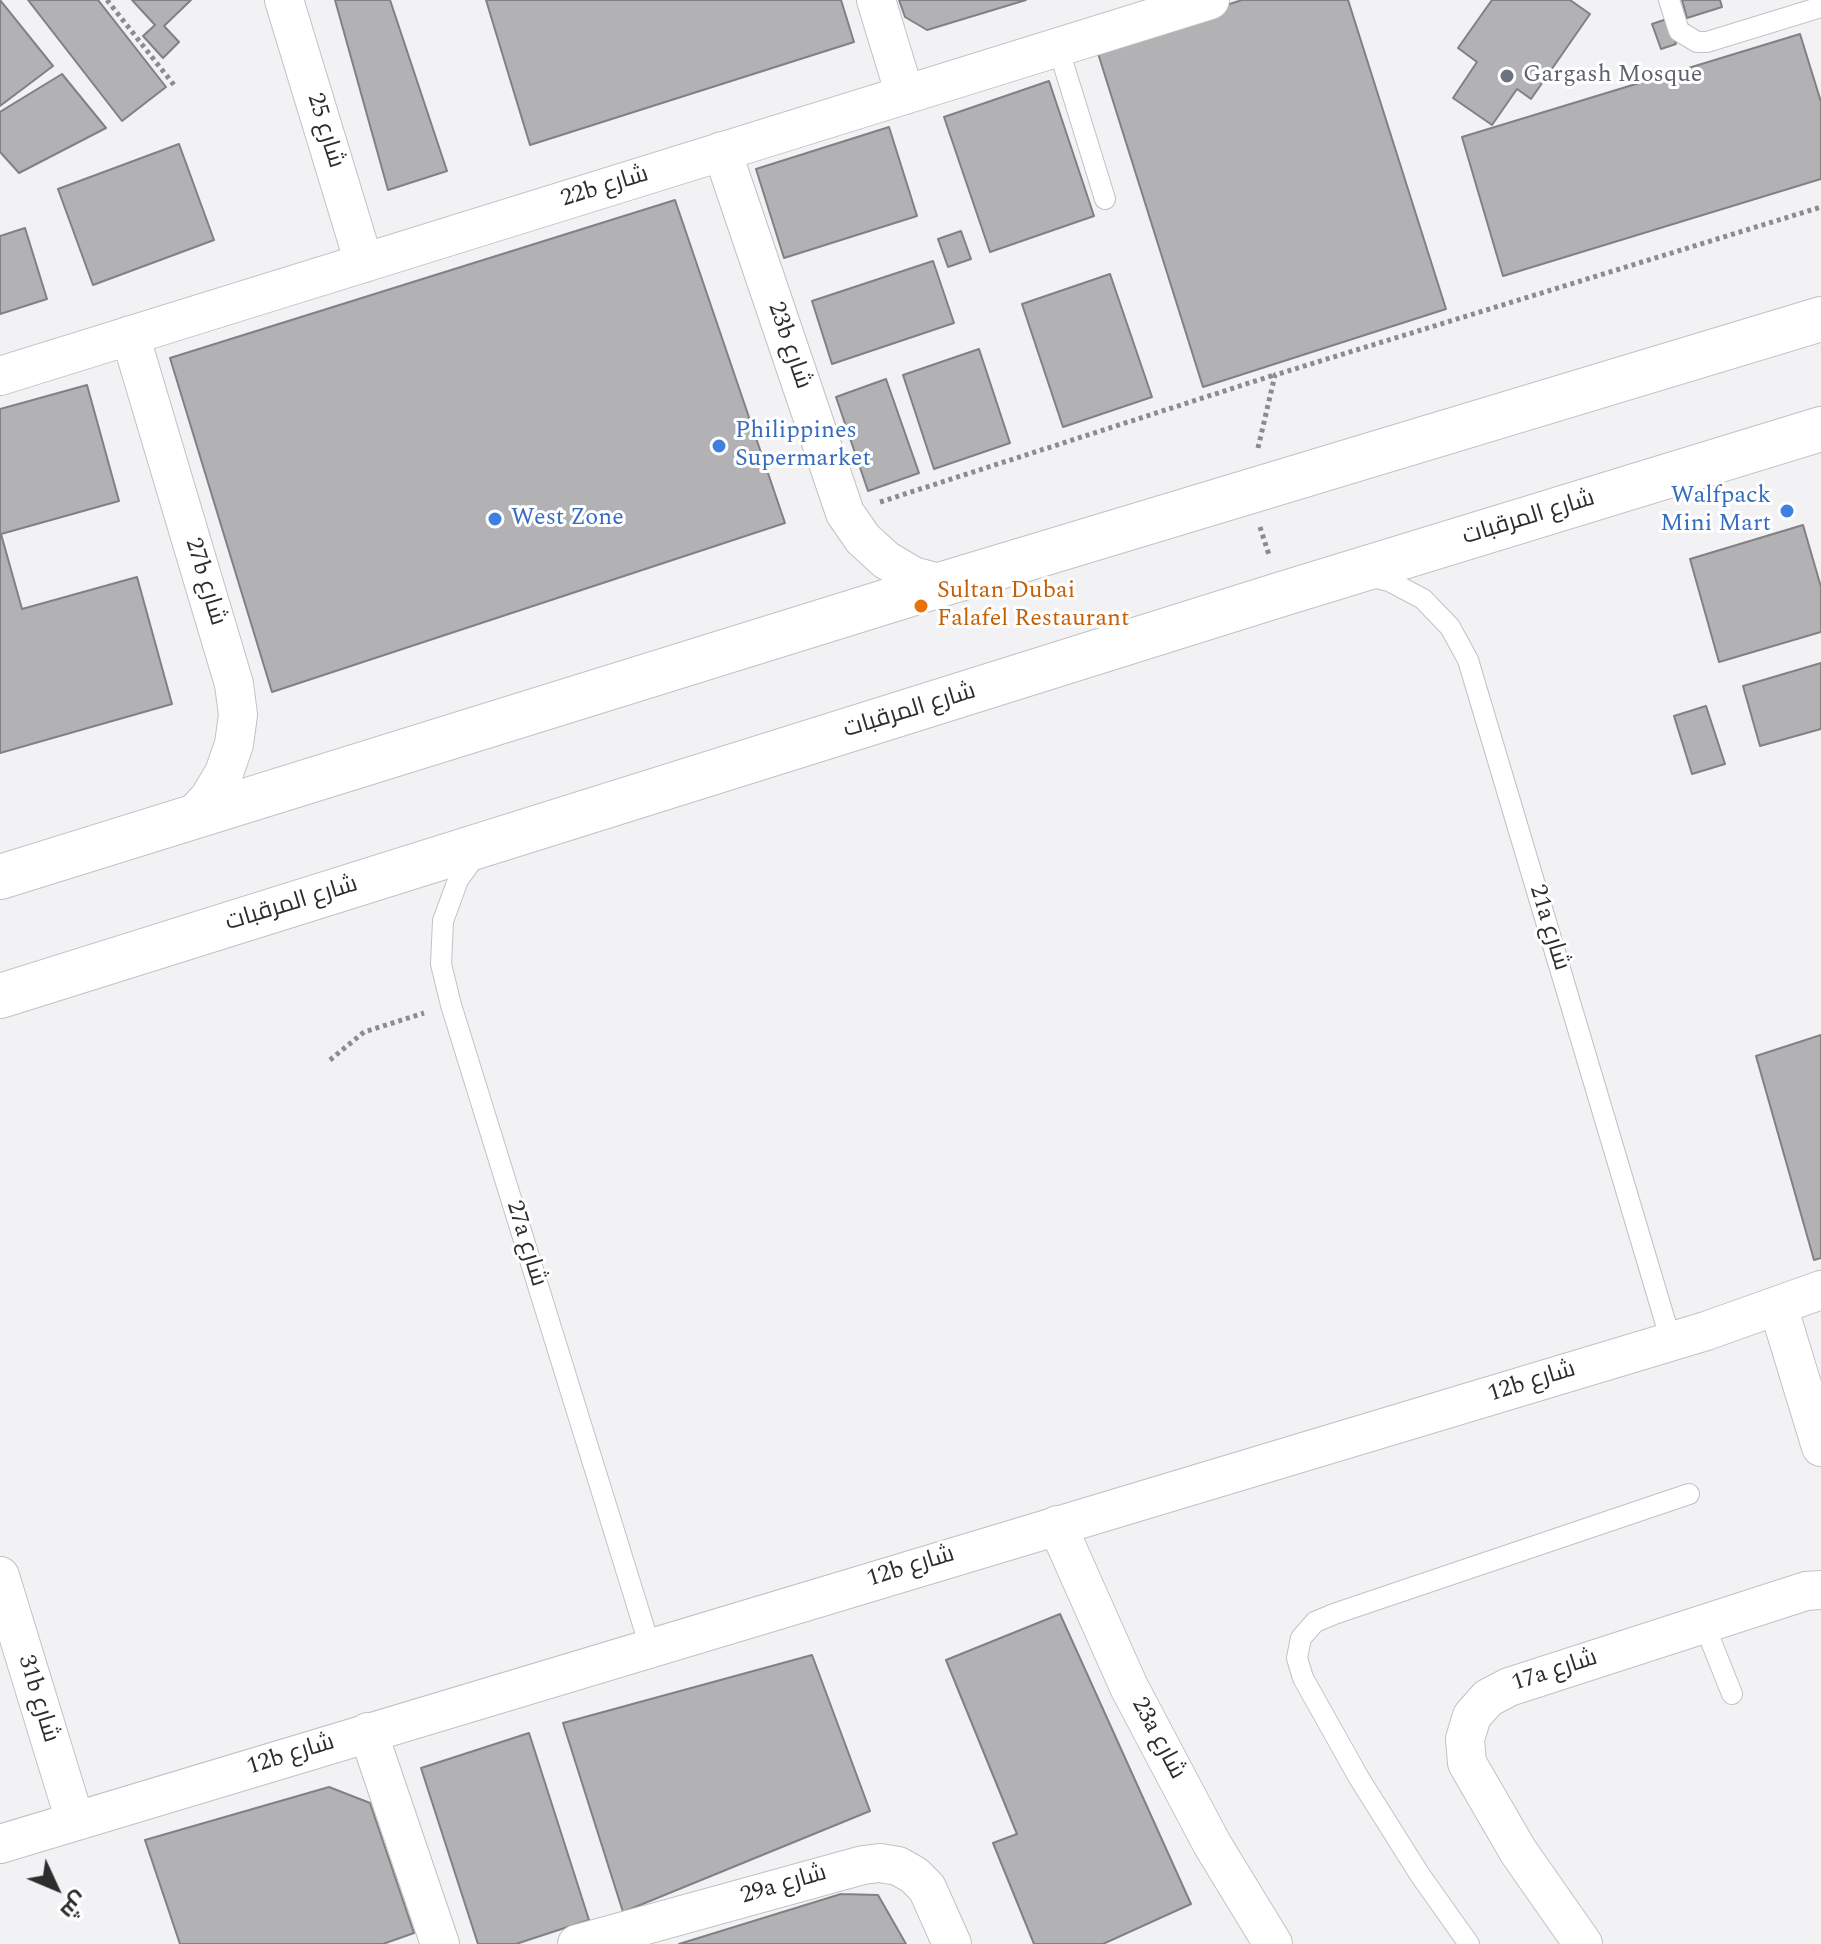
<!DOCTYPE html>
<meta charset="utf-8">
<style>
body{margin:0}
#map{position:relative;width:1821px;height:1944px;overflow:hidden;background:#f2f2f5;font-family:Spectral,Cairo,serif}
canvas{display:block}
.north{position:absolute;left:16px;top:1848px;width:80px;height:80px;-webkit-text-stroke:6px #fff;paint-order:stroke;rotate:134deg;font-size:22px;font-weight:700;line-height:32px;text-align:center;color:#2d2d2e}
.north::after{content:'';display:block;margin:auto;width:28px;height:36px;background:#2d2d2e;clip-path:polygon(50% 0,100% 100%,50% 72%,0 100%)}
</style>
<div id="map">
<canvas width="1821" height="1944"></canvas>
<div class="north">ش</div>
</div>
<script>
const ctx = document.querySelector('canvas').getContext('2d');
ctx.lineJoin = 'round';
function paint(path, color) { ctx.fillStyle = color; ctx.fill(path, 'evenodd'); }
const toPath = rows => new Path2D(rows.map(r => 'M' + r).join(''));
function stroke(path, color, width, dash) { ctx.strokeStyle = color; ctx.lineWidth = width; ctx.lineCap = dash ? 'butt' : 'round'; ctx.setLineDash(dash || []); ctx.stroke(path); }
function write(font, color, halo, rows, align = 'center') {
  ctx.font = font + ' Spectral,Cairo,serif'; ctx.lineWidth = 6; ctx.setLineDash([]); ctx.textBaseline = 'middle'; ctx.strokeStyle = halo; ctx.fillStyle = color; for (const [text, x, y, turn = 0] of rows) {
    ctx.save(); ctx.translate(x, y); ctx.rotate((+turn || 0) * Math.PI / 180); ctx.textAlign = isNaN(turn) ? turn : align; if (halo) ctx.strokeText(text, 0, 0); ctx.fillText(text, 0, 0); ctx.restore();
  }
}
const building = toPath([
 [0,0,53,66,0,106,0,0],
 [28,0,98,0,166,87,122,121,28,0],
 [132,0,191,0,164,26,179,42,163,58,143,36,155,25,132,0],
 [335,0,390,0,447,171,388,190,335,0],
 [486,0,841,0,854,42,530,145,486,0],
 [899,0,1026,0,927,30,905,17,899,0],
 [1242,0,1348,0,1446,309,1203,387,1096,47,1242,0],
 [1492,0,1570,0,1590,14,1531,99,1517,89,1492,125,1453,98,1477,62,1458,48,1492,0],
 [1682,0,1720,0,1722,7,1687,18,1682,0],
 [1667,19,1676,44,1661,49,1652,24,1667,19],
 [1800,34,1821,102,1821,179,1503,276,1462,137,1800,34],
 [62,74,106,128,19,173,0,152,0,112,62,74],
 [1049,81,1094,216,990,252,944,117,1049,81],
 [889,127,917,216,784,258,756,169,889,127],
 [179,144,214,240,93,285,58,189,179,144],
 [675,200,785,523,272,692,170,358,675,200],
 [25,228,47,299,0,314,0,236,25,228],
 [961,231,971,259,948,267,938,239,961,231],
 [933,261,954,323,832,364,812,301,933,261],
 [1110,274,1152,397,1063,427,1022,304,1110,274],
 [979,349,1010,443,934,469,903,375,979,349],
 [886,379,919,473,868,491,836,397,886,379],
 [87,385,119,501,1,534,22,609,137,577,172,704,0,753,0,409,87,385],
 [1803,525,1821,587,1821,632,1719,662,1690,559,1803,525],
 [1821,663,1821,729,1760,746,1743,686,1821,663],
 [1706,706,1725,764,1692,774,1674,716,1706,706],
 [1821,1035,1821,1258,1814,1260,1756,1056,1821,1035],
 [1060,1614,1191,1904,1103,1944,1034,1944,993,1843,1017,1834,946,1660,1060,1614],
 [812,1655,870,1811,623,1912,563,1723,812,1655],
 [529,1733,589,1920,516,1944,478,1944,421,1768,529,1733],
 [329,1787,370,1803,414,1933,383,1944,180,1944,145,1840,329,1787],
 [841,1894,878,1895,906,1944,679,1944,841,1894]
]);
paint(building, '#b2b2b4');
stroke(building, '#818183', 2);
const lane = toPath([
 [1669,0,1679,31,1697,42,1707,42,1821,7],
 [1058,47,1105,199],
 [1368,576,1389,581,1423,599,1450,627,1468,660,1671,1341],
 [478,852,458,880,443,921,441,964,451,1005,650,1647],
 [1704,1624,1732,1694],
 [1469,1944,1420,1875,1359,1778,1303,1678,1297,1658,1301,1638,1315,1622,1334,1614,1689,1494]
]);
const street = toPath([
 [284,0,364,263],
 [876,0,905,95],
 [722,151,845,513,863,539,886,560,913,576,943,584],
 [130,335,234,684,238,715,234,744,224,773,209,798,189,820],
 [0,376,1210,0],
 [1778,1306,1821,1447],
 [1057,1525,1129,1687,1212,1844,1273,1944],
 [0,1576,75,1821],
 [368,1732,440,1944],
 [0,1844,1706,1331,1821,1290],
 [577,1944,863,1865,880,1863,898,1866,914,1875,927,1888,952,1944],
 [1583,1944,1518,1851,1467,1763,1465,1739,1472,1716,1488,1698,1509,1687,1806,1591,1821,1590]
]);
const secondary = toPath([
 [0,877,943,584,1821,319],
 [0,996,1282,594,1821,429]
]);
stroke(lane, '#c2c2c4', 22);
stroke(street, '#c2c2c4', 40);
stroke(secondary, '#c2c2c4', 46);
stroke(toPath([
 [107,0,174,85],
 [1258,448,1275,375,1821,207],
 [880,502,1274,375],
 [1260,527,1269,555],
 [330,1060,364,1032,424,1013]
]), '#8c8c8d', 5, [4, 4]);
stroke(lane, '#fff', 20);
stroke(street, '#fff', 38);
stroke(secondary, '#fff', 44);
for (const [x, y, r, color] of [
 [1507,76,8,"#6b7280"],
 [719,446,8,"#3f7fe0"],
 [1787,511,8,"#3f7fe0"],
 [495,519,8,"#3f7fe0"],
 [921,606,8,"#e8710a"]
]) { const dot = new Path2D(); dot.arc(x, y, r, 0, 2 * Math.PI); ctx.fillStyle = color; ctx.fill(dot); stroke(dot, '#fff', 3); }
write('24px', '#5b616d', '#fff', [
 ["Gargash Mosque",1523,76]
], 'left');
write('24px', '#2d2d2e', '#fff', [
 ["شارع 25",324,131,73],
 ["22b شارع",605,188,-17],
 ["23b شارع",788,346,71],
 ["شارع المرقبات",1529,519,-17],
 ["27b شارع",204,582,73],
 ["شارع المرقبات",910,712,-17],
 ["شارع المرقبات",292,905,-17],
 ["21a شارع",1548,928,73],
 ["27a شارع",525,1244,73],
 ["12b شارع",1532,1383,-17],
 ["12b شارع",911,1568,-17],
 ["17a شارع",1555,1672,-18],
 ["31b شارع",37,1699,73],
 ["23a شارع",1157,1739,62],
 ["12b شارع",291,1756,-17],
 ["29a شارع",784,1886,-16]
]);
write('24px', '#366cbe', '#fff', [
 ["Philippines",735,432],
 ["Supermarket",735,460],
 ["Walfpack",1771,497,"right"],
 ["Mini Mart",1771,525,"right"],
 ["West Zone",511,519]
], 'left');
write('24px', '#c56008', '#fff', [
 ["Sultan Dubai",937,592],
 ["Falafel Restaurant",937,620]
], 'left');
</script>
